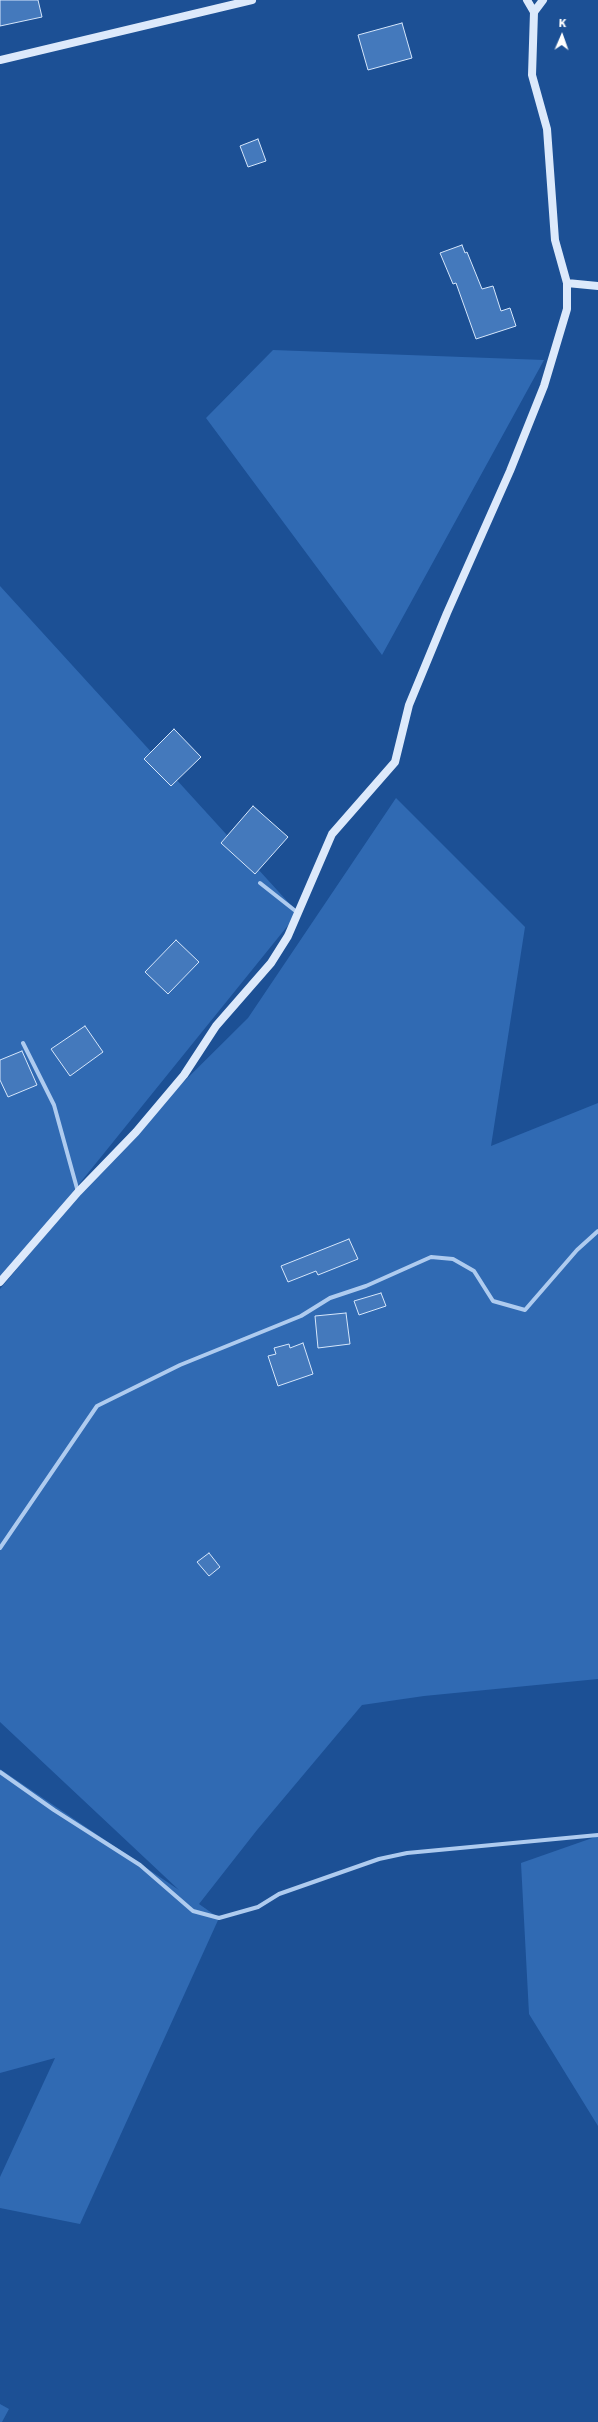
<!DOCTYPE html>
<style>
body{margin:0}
#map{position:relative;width:598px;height:2422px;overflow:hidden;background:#1c5095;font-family:"Work Sans",sans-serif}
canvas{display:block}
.north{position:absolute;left:542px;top:16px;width:40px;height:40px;-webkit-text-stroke:3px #1c5095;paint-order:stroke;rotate:2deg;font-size:11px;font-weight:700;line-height:16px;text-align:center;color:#fff}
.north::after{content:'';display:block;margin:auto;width:14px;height:18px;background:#fff;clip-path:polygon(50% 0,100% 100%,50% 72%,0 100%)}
</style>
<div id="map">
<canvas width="598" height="2422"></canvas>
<div class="north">K</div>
</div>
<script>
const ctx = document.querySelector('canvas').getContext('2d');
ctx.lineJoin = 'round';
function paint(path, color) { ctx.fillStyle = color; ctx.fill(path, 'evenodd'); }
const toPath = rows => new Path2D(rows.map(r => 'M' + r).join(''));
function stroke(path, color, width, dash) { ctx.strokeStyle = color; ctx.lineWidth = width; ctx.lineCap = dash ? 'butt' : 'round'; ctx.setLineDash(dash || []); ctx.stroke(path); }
paint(toPath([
 [273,350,544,360,382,655,206,418],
 [0,586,298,913,0,1282],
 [396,798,525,927,491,1146,598,1103,598,1679,424,1696,362,1705,257,1830,199,1904,219,1918,80,2224,0,2208,0,2177,55,2058,0,2073,0,1769,179,1890,0,1722,0,1289,125,1140,248,1018],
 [598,1836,598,2126,529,2014,521,1863],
 [0,2404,9,2409,2,2422,0,2422]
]), '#306ab3');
const building = toPath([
 [0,0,38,0,42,17,0,26,0,0],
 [402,23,412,58,368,70,358,35,402,23],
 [258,139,266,161,248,167,240,146,258,139],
 [462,245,465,253,467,252,482,289,493,286,501,311,510,308,516,326,476,339,456,283,453,284,440,253,462,245],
 [174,729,201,757,171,786,144,759,174,729],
 [253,806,288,837,255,874,221,843,253,806],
 [176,940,199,962,168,994,145,972,176,940],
 [85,1026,103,1052,70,1076,51,1049,85,1026],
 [22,1051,37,1085,8,1097,0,1080,0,1060,22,1051],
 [349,1239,358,1259,318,1275,316,1271,288,1282,281,1266,349,1239],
 [381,1293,386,1306,359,1315,354,1301,381,1293],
 [346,1313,350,1344,318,1348,315,1316,346,1313],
 [303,1343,313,1374,278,1386,268,1356,276,1354,274,1348,289,1344,290,1348,303,1343],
 [209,1553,220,1567,209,1576,197,1562,209,1553]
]);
paint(building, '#4479bc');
stroke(building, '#d5e6fb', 1);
stroke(toPath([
 [260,883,298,913],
 [23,1043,54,1105,78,1192],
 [0,1548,97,1406,180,1365,301,1316,330,1298,366,1286,431,1257,453,1259,474,1271,493,1301,525,1310,577,1250,598,1231],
 [0,1772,54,1810,140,1865,193,1911,219,1918,258,1907,279,1894,379,1859,407,1853,598,1835]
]), '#aecbef', 4);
stroke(toPath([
 [527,0,534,12,532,75,547,129,555,240,567,283,598,286],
 [534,12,543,0],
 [0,60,252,0],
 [0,1282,78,1192,136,1132,184,1075,216,1026,271,963,288,936,332,834,395,762,409,705,447,613,510,471,544,386,567,309,567,283]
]), '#dce9fb', 8);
</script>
